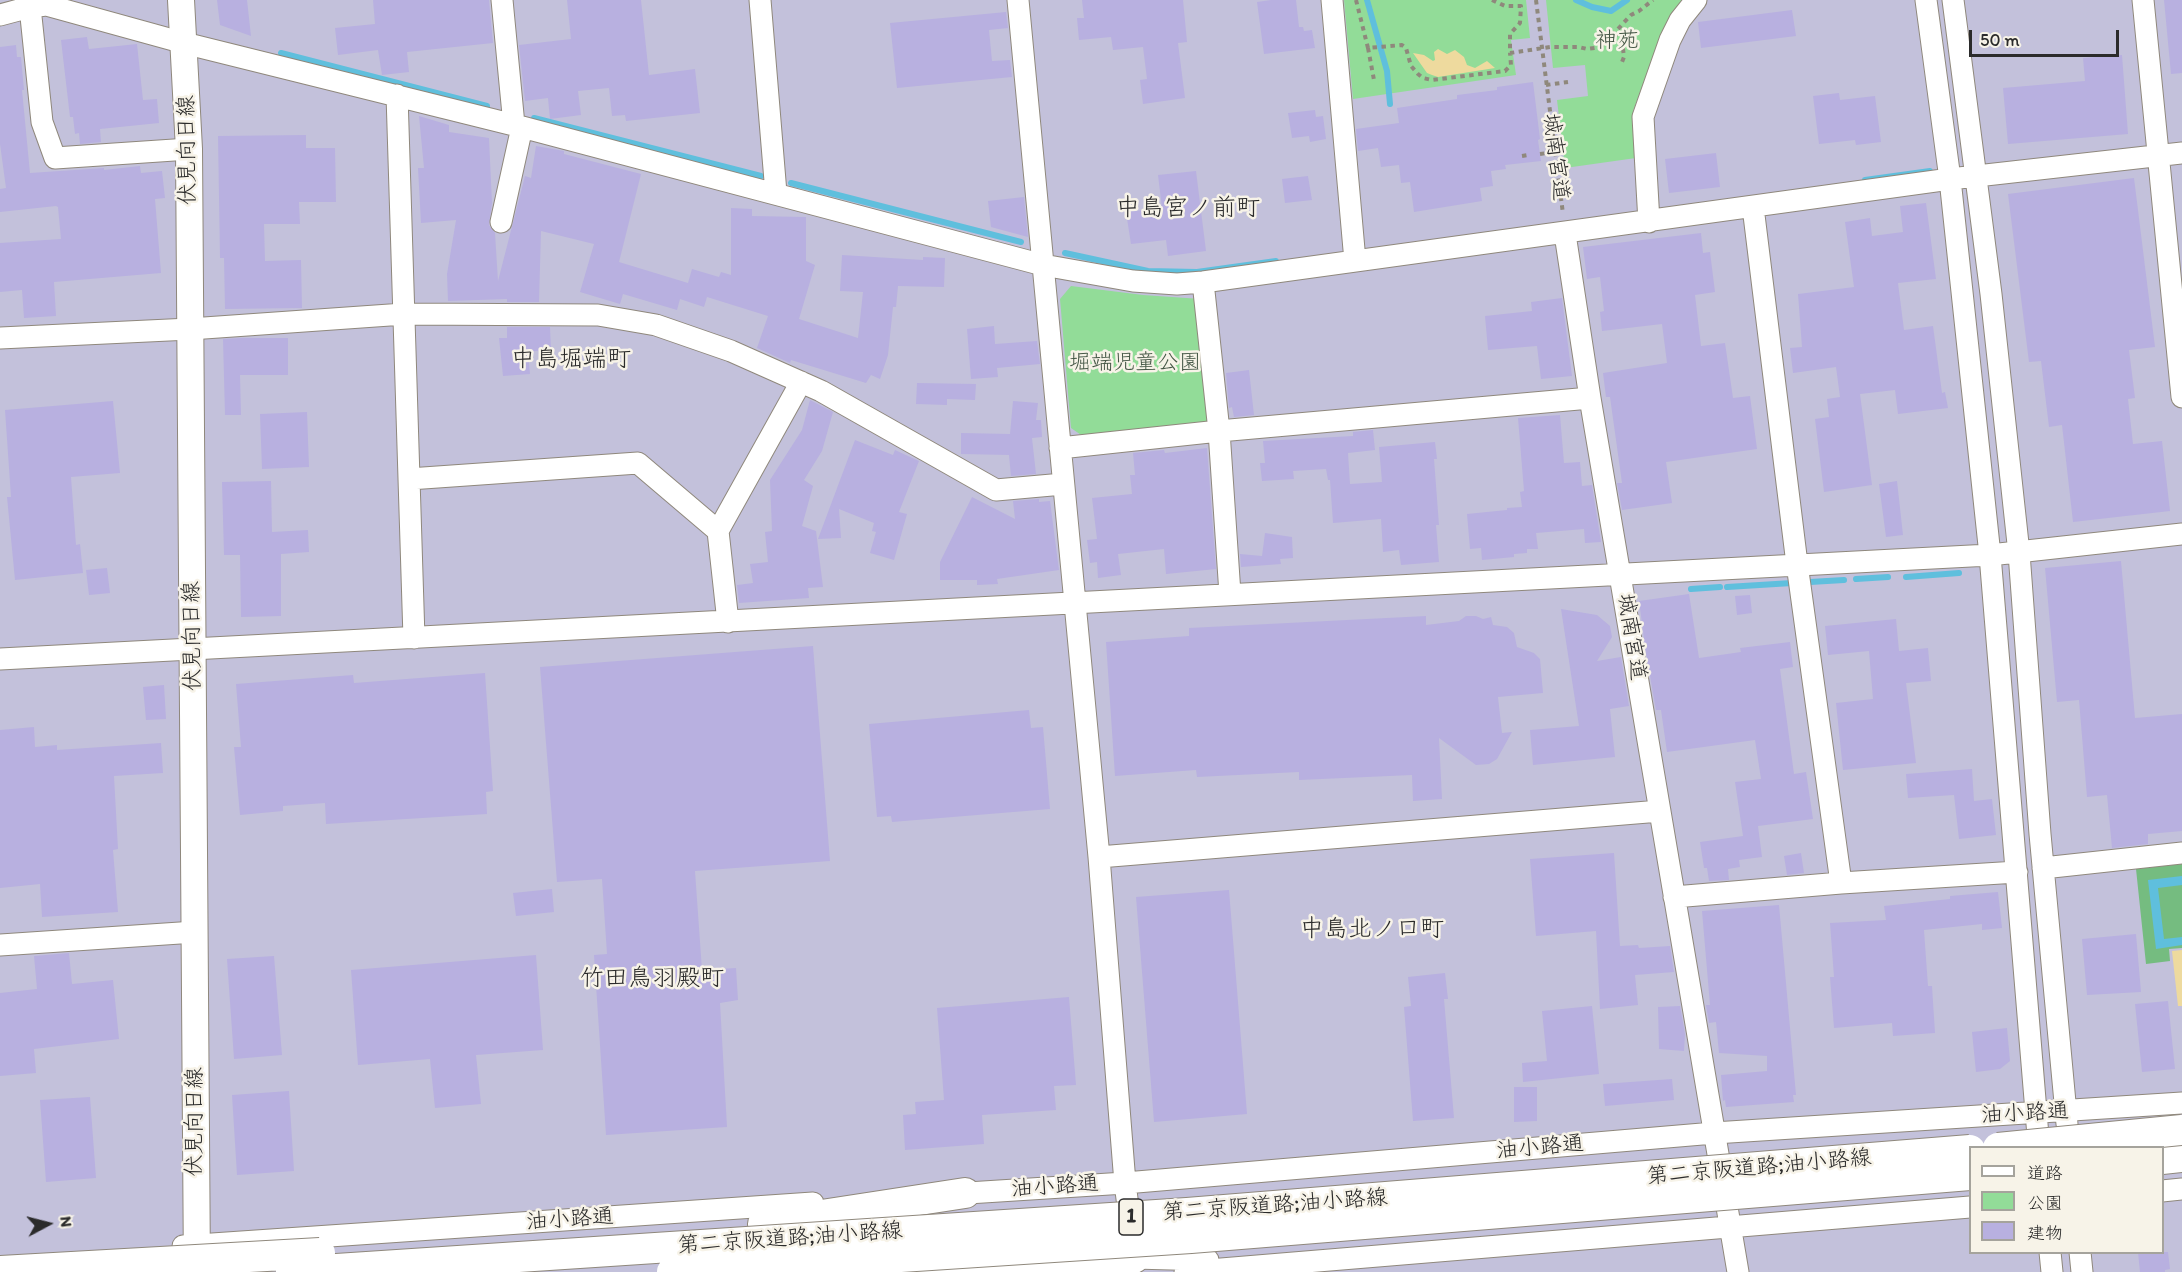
<!DOCTYPE html>
<meta charset="utf-8">
<style>
body{margin:0}
#map{position:relative;width:2182px;height:1272px;overflow:hidden;background:#f3e5cd;font-family:Itim,"Klee One",sans-serif}
canvas{display:block}
.legend{position:absolute;left:1969px;top:1146px;width:195px;height:108px;box-sizing:border-box;background:#f7f3e8;border:2px solid #a5a39c;margin:0;padding:8px 10px;list-style:none;font-size:18px;color:#2b2b2b}
.legend li{display:flex;align-items:center;gap:12px;height:30px}
.legend b{width:30px;border:2px solid #a5a39c}
.north{position:absolute;left:18px;top:1194px;width:60px;height:60px;-webkit-text-stroke:4px #f7f3e8;paint-order:stroke;rotate:83deg;font-size:16px;font-weight:700;line-height:24px;text-align:center;color:#2b2b2b}
.north::after{content:'';display:block;margin:auto;width:21px;height:27px;background:#2b2b2b;clip-path:polygon(50% 0,100% 100%,50% 72%,0 100%)}
.scale{position:absolute;left:1969px;top:30px;width:150px;height:27px;box-sizing:border-box;border:3px solid #2b2b2b;border-top:0;padding-left:8px;font-size:18px;line-height:21px;white-space:nowrap;color:#2b2b2b;-webkit-text-stroke:4px #f7f3e8;paint-order:stroke}
</style>
<div id="map">
<canvas width="2182" height="1272"></canvas>
<ul class="legend">
<li><b style="height:8px;background:#fff"></b>道路</li>
<li><b style="height:16px;background:#92dc98"></b>公園</li>
<li><b style="height:16px;background:#b8b0e0"></b>建物</li>
</ul>
<div class="north">N</div>
<div class="scale">50 m</div>
</div>
<script>
const ctx = document.querySelector('canvas').getContext('2d');
ctx.lineJoin = 'round';
function paint(path, color) { ctx.fillStyle = color; ctx.fill(path, 'evenodd'); }
const toPath = rows => new Path2D(rows.map(r => 'M' + r).join(''));
function stroke(path, color, width, dash) { ctx.strokeStyle = color; ctx.lineWidth = width; ctx.lineCap = dash ? 'butt' : 'round'; ctx.setLineDash(dash || []); ctx.stroke(path); }
function write(font, color, halo, rows, align = 'center') {
  ctx.font = font + ' Itim,"Klee One",sans-serif'; ctx.lineWidth = 5; ctx.setLineDash([]); ctx.textBaseline = 'middle'; ctx.strokeStyle = halo; ctx.fillStyle = color; for (const [text, x, y, turn = 0] of rows) {
    ctx.save(); ctx.translate(x, y); ctx.rotate((+turn || 0) * Math.PI / 180); ctx.textAlign = isNaN(turn) ? turn : align; if (halo) ctx.strokeText(text, 0, 0); ctx.fillText(text, 0, 0); ctx.restore();
  }
}
paint(toPath([
 [0,0,2182,0,2182,1272,0,1272],
 [1970,1148,2162,1148,2162,1252,1970,1252]
]), '#c3c1db');
paint(toPath([
 [1344,0,1526,0,1530,38,1511,40,1516,75,1353,99],
 [1546,0,1685,0,1663,31,1633,111,1636,158,1565,168,1557,100,1588,96,1585,65,1553,68],
 [1071,286,1143,295,1201,299,1208,423,1084,437,1071,428,1060,299]
]), '#92dc98');
paint(toPath([
 [2182,864,2182,948,2169,949,2170,961,2146,964,2136,869]
]), '#75bc80');
paint(toPath([
 [1438,49,1447,54,1455,50,1464,57,1467,65,1475,68,1487,61,1495,68,1438,77,1432,75,1427,73,1413,53,1424,55,1433,61,1435,60,1434,52],
 [2182,950,2182,1006,2178,1006,2172,951]
]), '#eeda9e');
paint(toPath([
 [2182,876,2182,885,2158,888,2164,939,2182,937,2182,945,2156,949,2148,880]
]), '#5fbfdd');
stroke(toPath([
 [1367,0,1387,71,1390,104],
 [1576,0,1592,7,1611,11,1627,0],
 [281,53,487,106],
 [534,118,761,176],
 [1865,180,1930,171],
 [791,183,1021,242],
 [1065,253,1148,271,1197,272,1276,261],
 [1906,577,1959,573],
 [1856,579,1888,577],
 [1810,582,1844,580],
 [1727,587,1792,583],
 [1691,589,1720,587]
]), '#5fbfdd', 6);
paint(toPath([
 [217,0,247,0,251,36,220,25],
 [373,0,489,0,493,43,407,52,409,72,382,75,378,50,338,55,335,28,375,24],
 [567,0,641,0,649,75,695,69,700,113,626,121,625,115,612,116,609,88,578,91,581,115,550,119,548,98,525,101,519,45,571,39],
 [1082,0,1183,0,1187,42,1178,43,1185,98,1143,104,1140,80,1147,79,1143,47,1113,50,1111,37,1079,40,1077,18,1084,18],
 [1271,0,1296,0,1299,27,1303,27,1304,31,1312,30,1315,48,1264,54,1257,2],
 [2164,0,2182,0,2182,73,2171,74],
 [1792,10,1796,36,1701,48,1698,22],
 [1006,12,1008,28,989,30,992,61,1010,60,1012,77,897,88,890,23],
 [87,37,89,49,137,44,143,100,157,99,159,123,100,129,101,142,80,144,79,133,75,134,73,117,70,117,61,40],
 [16,45,17,57,21,57,24,90,22,90,30,173,104,168,104,170,140,166,141,173,162,171,165,198,155,199,161,273,54,282,56,316,24,318,22,290,0,292,0,243,61,239,58,207,56,206,0,212,0,189,6,188,0,144,0,47],
 [2122,55,2128,134,2008,144,2003,88,2085,81,2083,58],
 [1533,82,1540,139,1538,140,1541,161,1505,165,1506,169,1491,171,1493,186,1480,188,1482,201,1414,212,1410,182,1401,183,1399,165,1381,167,1378,148,1358,151,1356,129,1399,123,1397,108,1457,99,1457,95,1497,90,1497,87],
 [1839,93,1840,100,1875,96,1881,142,1856,145,1855,140,1819,144,1813,96],
 [1315,110,1316,117,1323,116,1326,139,1310,142,1309,136,1292,138,1288,113],
 [419,116,449,125,449,132,489,138,492,203,489,225,495,233,498,281,525,176,531,178,536,146,564,151,564,154,641,174,619,262,688,283,692,269,719,277,721,272,731,275,731,208,752,209,752,216,806,217,806,261,815,265,799,319,858,338,863,292,840,291,842,255,923,260,923,257,945,258,944,287,898,286,896,307,893,307,888,355,880,379,871,375,866,383,791,360,790,363,757,348,768,316,707,297,704,307,680,299,677,310,623,294,620,304,580,292,594,244,541,231,539,302,507,302,507,299,448,301,447,274,456,220,421,223,418,168,424,168],
 [306,135,306,148,335,148,336,202,299,202,300,224,264,224,265,261,301,260,302,308,225,309,224,258,220,258,218,136],
 [1716,153,1720,187,1669,193,1665,159],
 [1196,171,1206,251,1168,256,1166,240,1131,244,1126,212,1162,208,1158,175],
 [1308,176,1312,200,1285,203,1282,179],
 [2134,178,2155,347,2129,350,2135,398,2128,399,2133,444,2162,441,2170,511,2073,522,2062,425,2049,427,2041,361,2029,362,2008,194],
 [1024,197,1028,237,991,227,988,201],
 [1926,203,1936,279,1898,283,1904,330,1933,326,1942,393,1945,392,1948,408,1898,414,1895,390,1860,394,1872,485,1824,492,1815,419,1829,417,1827,399,1840,397,1836,367,1793,373,1790,348,1802,347,1798,294,1854,287,1845,222,1870,218,1872,236,1903,232,1900,206],
 [1701,233,1703,253,1710,252,1715,292,1695,295,1701,346,1725,343,1733,398,1750,396,1757,449,1666,462,1672,503,1622,510,1617,483,1622,483,1610,397,1606,397,1603,373,1667,363,1662,324,1602,331,1600,312,1604,311,1600,277,1587,279,1583,247],
 [1562,298,1572,376,1541,379,1537,346,1488,350,1485,316,1532,311,1531,302],
 [994,326,995,344,1037,341,1040,364,997,368,998,377,971,379,967,329],
 [507,327,550,327,551,349,528,352,530,374,503,376,499,338,507,338],
 [242,338,288,338,288,375,240,375,241,415,225,415,223,339],
 [1249,370,1254,415,1234,417,1232,407,1229,408,1226,373],
 [917,383,976,384,975,400,947,399,947,405,916,404],
 [810,400,833,412,822,451,804,480,813,486,802,526,816,531,823,587,808,588,809,598,739,603,737,585,753,583,750,564,768,562,765,532,772,531,770,480,802,430],
 [113,401,120,473,71,477,76,545,80,544,83,573,15,580,7,497,11,497,5,410],
 [1013,401,1038,403,1036,420,1041,420,1042,437,1032,438,1036,474,1011,476,1009,455,961,454,961,433,1010,434],
 [307,412,309,467,262,469,260,414],
 [1560,415,1564,463,1580,462,1582,486,1592,485,1601,542,1585,543,1584,529,1536,533,1538,549,1527,549,1527,553,1514,554,1514,557,1482,560,1481,548,1470,549,1467,514,1507,510,1507,508,1522,507,1520,492,1524,491,1518,418],
 [1373,430,1375,450,1348,453,1350,484,1382,482,1379,447,1435,442,1437,459,1434,459,1439,525,1436,525,1439,562,1401,565,1399,550,1383,552,1381,519,1333,523,1330,480,1328,480,1326,469,1293,471,1294,479,1262,481,1260,463,1265,463,1263,441,1353,436,1353,432],
 [855,440,893,455,895,450,919,461,899,512,907,514,894,560,870,553,876,532,872,531,874,523,839,509,841,538,818,539],
 [1207,448,1216,569,1166,574,1164,549,1118,554,1121,575,1098,578,1097,562,1090,563,1087,540,1097,539,1092,498,1132,494,1130,475,1135,475,1133,453,1164,450,1165,453],
 [271,481,272,532,308,530,309,552,281,554,281,616,241,617,240,555,224,555,222,482],
 [1897,481,1903,535,1886,537,1879,484],
 [972,497,1015,519,1013,501,1039,499,1039,502,1050,501,1059,570,997,579,998,584,977,585,977,580,940,580,940,562],
 [1265,533,1292,537,1293,558,1280,559,1281,564,1241,567,1240,554,1262,556],
 [2121,561,2135,718,2182,714,2182,831,2148,834,2148,844,2112,848,2107,795,2087,797,2079,700,2057,702,2045,568],
 [107,568,110,593,89,595,86,570],
 [1689,594,1699,658,1741,652,1740,648,1790,642,1793,667,1780,669,1794,774,1806,772,1813,819,1758,826,1762,857,1739,860,1740,867,1728,869,1729,880,1709,881,1707,868,1704,868,1700,842,1743,836,1735,782,1761,779,1755,740,1667,752,1661,710,1656,710,1646,653,1639,601],
 [1750,595,1752,613,1737,615,1735,596],
 [1561,609,1597,615,1610,626,1612,637,1597,661,1621,657,1629,706,1610,709,1615,757,1533,765,1530,730,1579,726],
 [1426,616,1426,625,1459,621,1466,616,1476,616,1483,619,1491,617,1493,625,1507,627,1514,633,1517,647,1534,653,1540,659,1543,693,1498,697,1502,733,1512,732,1497,759,1489,764,1476,765,1439,738,1442,799,1413,801,1412,775,1299,780,1299,772,1197,777,1196,770,1115,776,1106,642,1189,636,1189,628],
 [1896,619,1899,651,1928,648,1931,681,1906,683,1916,763,1843,770,1836,703,1873,699,1869,651,1828,655,1825,626],
 [813,646,830,861,695,871,702,970,736,968,738,1000,720,1003,727,1127,606,1135,594,955,607,954,602,879,557,882,540,667],
 [485,673,493,791,486,792,487,814,326,824,325,803,283,806,283,811,240,815,234,747,241,747,236,684,353,675,354,683],
 [164,685,166,719,146,720,143,687],
 [1029,710,1031,728,1043,727,1050,809,892,822,891,816,877,817,869,724],
 [34,727,35,747,57,745,57,750,161,743,163,773,114,776,118,849,113,850,118,912,42,917,40,884,0,888,0,730],
 [1972,769,1974,801,1992,799,1996,835,1959,839,1954,795,1908,798,1906,774],
 [1614,853,1620,946,1638,945,1639,948,1670,946,1674,972,1635,975,1638,1005,1600,1009,1596,931,1536,936,1530,859],
 [1801,853,1804,873,1787,875,1784,856],
 [552,889,554,912,516,916,513,893],
 [1229,890,1247,1114,1154,1122,1136,897],
 [1998,892,2002,928,1982,930,1982,924,1924,930,1928,986,1932,986,1935,1033,1893,1036,1892,1023,1834,1028,1830,977,1834,977,1830,923,1886,920,1884,906,1950,899,1950,896],
 [1779,905,1796,1095,1793,1095,1794,1102,1726,1107,1725,1100,1723,1101,1721,1075,1767,1071,1767,1056,1719,1053,1716,1022,1709,1023,1706,1005,1710,1005,1702,911],
 [2136,934,2141,992,2087,995,2082,939],
 [69,953,72,984,113,980,119,1039,34,1049,36,1073,0,1076,0,993,37,989,34,956],
 [536,955,543,1050,476,1055,481,1104,435,1108,430,1059,358,1065,351,970],
 [274,956,282,1055,234,1059,227,959],
 [1445,973,1448,999,1444,999,1454,1118,1413,1121,1404,1007,1411,1006,1408,977],
 [1069,997,1076,1085,1054,1086,1056,1110,982,1115,984,1144,905,1150,903,1115,916,1114,915,1102,944,1100,937,1008],
 [2168,1001,2175,1069,2142,1072,2135,1004],
 [1592,1006,1599,1074,1523,1082,1522,1063,1547,1061,1542,1011],
 [1680,1006,1685,1034,1684,1051,1659,1049,1658,1007],
 [2007,1028,2010,1061,2000,1069,1976,1072,1972,1032],
 [1672,1079,1674,1100,1605,1106,1603,1084],
 [1514,1087,1537,1087,1537,1121,1514,1122],
 [289,1091,294,1171,237,1175,232,1095],
 [90,1097,96,1178,46,1182,40,1100],
 [2138,1252,2168,1252,2170,1269,2165,1270,2165,1272,2140,1272]
]), '#b8b0e0');
const minor = toPath([
 [502,0,514,125],
 [760,0,776,193],
 [1018,0,1099,857,1125,1183,1131,1230],
 [1332,0,1355,261],
 [1926,0,1950,179,1990,555,2039,1148],
 [1953,0,1991,294,2019,553,2040,834,2067,1124],
 [2143,0,2182,397],
 [30,7,42,122,55,158,189,149],
 [0,15,30,7,46,5,184,43,522,127,1043,265,1133,281,1177,284,1203,282,1950,179,2182,153],
 [397,95,414,638],
 [1753,207,1797,564,1841,883],
 [501,222,522,127],
 [1649,222,1643,117,1670,40,1680,20,1696,0],
 [1565,234,1590,398,1738,1272],
 [1203,282,1219,431,1230,594],
 [0,338,190,329,404,314,598,315,656,325,731,351,821,391,996,490,1063,484],
 [1060,448,1219,431,1590,398],
 [409,479,638,463,718,531,728,622],
 [718,531,801,382],
 [0,659,1990,555,2182,534],
 [1099,857,1660,811],
 [2043,868,2182,853],
 [1674,897,1841,883,2017,872],
 [0,945,195,932],
 [2162,1191,2182,1189],
 [952,1194,1125,1183,1714,1133,2182,1103],
 [183,1246,813,1203],
 [2050,1252,2052,1272],
 [2080,1252,2082,1272],
 [1134,1258,1208,1260],
 [1185,1272,1970,1207]
]);
const major = toPath([
 [181,0,189,149,197,1272]
]);
const highway = toPath([
 [2162,1159,2182,1157],
 [763,1224,965,1193],
 [921,1272,1134,1258]
]);
stroke(minor, '#8f887c', 23);
stroke(major, '#8f887c', 28);
stroke(highway, '#8f887c', 32);
stroke(toPath([
 [1356,0,1368,48,1402,45,1406,48,1411,66,1418,74,1423,78,1432,80,1505,71,1511,65,1510,53],
 [1492,0,1505,6,1521,6,1520,23,1510,34,1510,53,1550,47,1579,47,1587,49,1601,47,1631,15,1639,11,1653,0],
 [1536,0,1563,214],
 [1614,33,1623,49,1624,57,1622,62,1618,62],
 [1368,48,1374,80],
 [1546,85,1568,82],
 [1540,154,1554,152],
 [1522,156,1528,155]
]), '#8f887c', 4, [4.5, 4.5]);
stroke(minor, '#fff', 21);
stroke(major, '#fff', 26);
stroke(highway, '#fff', 30);
const highwayBridge = toPath([
 [1998,1148,2182,1130],
 [0,1271,320,1253],
 [291,1272,1187,1213,1970,1150],
 [672,1272,1191,1238,1970,1175]
]);
stroke(highwayBridge, '#8f887c', 32, []);
stroke(highwayBridge, '#fff', 30);
for (const [x, y, w] of [
 [1131,1217,24]
]) { const box = new Path2D(); box.roundRect(x - w / 2, y - 18, w, 36, 4.5); ctx.fillStyle = '#f7f3e8'; ctx.fill(box); stroke(box, '#2b2b2b', 1.5); }
write('bold 21px', '#2b2b2b', null, [
 ["1",1131,1217]
]);
write('22px', '#455746', '#f7f3e8', [
 ["神苑",1617,41],
 ["堀端児童公園",1135,363]
]);
write('22px', '#2b2b2b', '#f7f3e8', [
 ["伏見向日線",188,150,-91],
 ["城南宮道",1555,157,83],
 ["伏見向日線",193,636,-91],
 ["城南宮道",1631,637,81],
 ["油小路通",2025,1114,-3],
 ["伏見向日線",195,1122,-90],
 ["油小路通",1540,1148,-5],
 ["第二京阪道路;油小路線",1759,1168,-5],
 ["油小路通",1055,1187,-4],
 ["第二京阪道路;油小路線",1275,1206,-4],
 ["油小路通",570,1220,-4],
 ["第二京阪道路;油小路線",790,1239,-4]
]);
write('24px', '#2b2b2b', '#f7f3e8', [
 ["中島宮ノ前町",1188,209],
 ["中島堀端町",571,360],
 ["中島北ノ口町",1372,930],
 ["竹田鳥羽殿町",652,979]
]);
</script>
